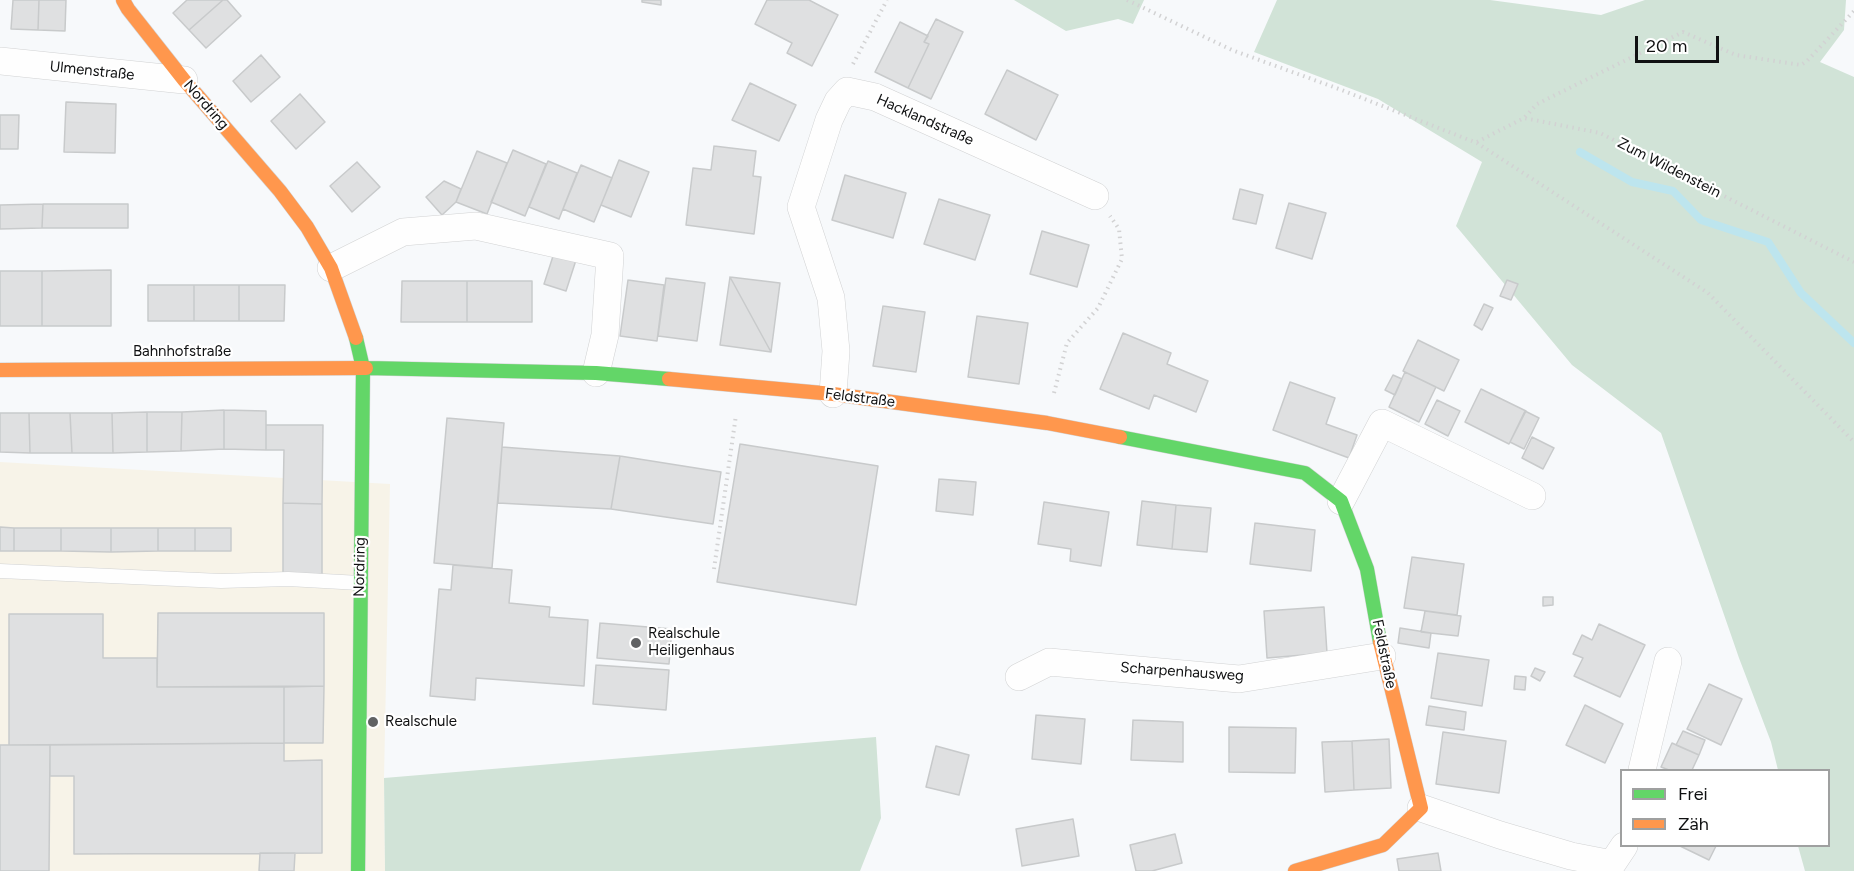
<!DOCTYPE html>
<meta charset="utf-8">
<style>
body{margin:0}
#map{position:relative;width:1854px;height:871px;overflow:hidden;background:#f7f9fb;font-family:Figtree,sans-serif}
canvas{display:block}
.legend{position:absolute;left:1620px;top:769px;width:210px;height:78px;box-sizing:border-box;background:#fff;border:2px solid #9fa0a0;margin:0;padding:8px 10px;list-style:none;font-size:18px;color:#101112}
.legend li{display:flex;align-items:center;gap:12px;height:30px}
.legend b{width:30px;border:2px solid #9fa0a0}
.scale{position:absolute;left:1635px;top:36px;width:84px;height:27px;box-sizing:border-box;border:3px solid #101112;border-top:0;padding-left:8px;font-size:18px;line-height:21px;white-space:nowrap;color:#101112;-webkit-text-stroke:4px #fff;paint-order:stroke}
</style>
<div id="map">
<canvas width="1854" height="871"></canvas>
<ul class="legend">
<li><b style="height:8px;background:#63d668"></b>Frei</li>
<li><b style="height:8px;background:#ff974d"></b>Zäh</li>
</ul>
<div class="scale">20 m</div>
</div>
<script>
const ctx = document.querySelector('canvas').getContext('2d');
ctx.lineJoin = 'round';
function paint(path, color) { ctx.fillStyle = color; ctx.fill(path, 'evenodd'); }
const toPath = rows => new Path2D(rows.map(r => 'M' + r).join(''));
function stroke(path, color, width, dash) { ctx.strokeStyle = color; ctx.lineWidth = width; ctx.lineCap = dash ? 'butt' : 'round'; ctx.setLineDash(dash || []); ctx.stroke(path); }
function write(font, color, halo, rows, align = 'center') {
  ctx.font = font + ' Figtree,sans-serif'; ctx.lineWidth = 4.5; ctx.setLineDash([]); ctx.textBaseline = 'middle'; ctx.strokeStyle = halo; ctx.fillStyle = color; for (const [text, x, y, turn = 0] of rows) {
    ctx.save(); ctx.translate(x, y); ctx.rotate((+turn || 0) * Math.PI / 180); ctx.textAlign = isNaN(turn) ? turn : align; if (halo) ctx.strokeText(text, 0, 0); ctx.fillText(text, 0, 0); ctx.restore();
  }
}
paint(toPath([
 [0,462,390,484,384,778,385,871,0,871]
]), '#f7f3e8');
paint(toPath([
 [1014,0,1144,0,1133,24,1118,19,1066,31],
 [1277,0,1490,0,1601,15,1645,0,1846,0,1844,30,1820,62,1854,77,1854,871,1805,871,1798,846,1828,846,1828,770,1778,770,1771,742,1739,658,1661,433,1572,365,1456,226,1482,162,1378,99,1254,52],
 [876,737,881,818,860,871,385,871,384,778]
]), '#d1e3d7');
stroke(toPath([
 [1580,152,1632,182,1673,191,1701,220,1768,242,1801,293,1854,343]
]), '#bde5ee', 8);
const building = toPath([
 [13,0,39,0,38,30,11,29,13,0],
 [39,0,66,0,65,31,38,30,39,0],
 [187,0,223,0,189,30,173,13,187,0],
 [223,0,227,0,241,16,206,48,189,30,223,0],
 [642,0,661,0,661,5,642,2,642,0],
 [767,0,809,0,838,15,812,66,787,53,792,43,755,24,767,0],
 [936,19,963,32,931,99,908,88,929,44,924,42,936,19],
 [900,22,928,36,924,42,929,44,908,88,875,72,900,22],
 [261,55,280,77,251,102,233,81,261,55],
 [1007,70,1058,95,1036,140,985,114,1007,70],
 [750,83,796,105,779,141,732,120,750,83],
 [300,94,325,122,296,149,271,121,300,94],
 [66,102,116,104,115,153,64,152,66,102],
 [0,115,19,115,18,149,0,149,0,115],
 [714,146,756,151,753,176,761,177,754,234,686,225,693,168,711,170,714,146],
 [513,150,546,164,525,216,491,202,513,150],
 [477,151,507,163,487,214,456,202,477,151],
 [619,160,649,172,631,217,601,205,619,160],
 [548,161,577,173,559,219,529,207,548,161],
 [357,162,380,187,352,212,330,186,357,162],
 [581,165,612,178,594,222,563,209,581,165],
 [845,175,906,193,893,238,832,220,845,175],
 [444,181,461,189,456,202,442,215,426,197,444,181],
 [1240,189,1263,195,1256,224,1233,219,1240,189],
 [939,199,990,215,975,260,924,244,939,199],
 [1289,203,1326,213,1312,259,1276,248,1289,203],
 [43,204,128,204,128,228,42,228,43,204],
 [43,204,42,228,0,229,0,205,43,204],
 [1042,231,1089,245,1077,287,1030,274,1042,231],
 [555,250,577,257,566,291,544,284,555,250],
 [111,270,111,326,42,326,42,271,111,270],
 [0,271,42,271,42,326,0,326,0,271],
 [730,277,771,352,720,345,730,277],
 [730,277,780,283,771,352,730,277],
 [666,278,705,283,697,341,658,336,666,278],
 [628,280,664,285,657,341,620,336,628,280],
 [1507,280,1518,284,1511,300,1500,296,1507,280],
 [402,281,467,281,467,322,401,322,402,281],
 [467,281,532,281,532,322,467,322,467,281],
 [148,285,194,285,194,321,148,321,148,285],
 [194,285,239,285,239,321,194,321,194,285],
 [239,285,285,285,284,321,239,321,239,285],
 [1484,304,1493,308,1482,330,1474,325,1484,304],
 [883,306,925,312,916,372,873,366,883,306],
 [977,316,1028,323,1019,384,968,377,977,316],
 [1123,333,1171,353,1167,364,1208,381,1196,412,1154,395,1149,409,1100,389,1123,333],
 [1418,340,1459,360,1444,391,1403,371,1418,340],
 [1405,372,1436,387,1419,422,1389,407,1405,372],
 [1393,375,1402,379,1395,395,1385,390,1393,375],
 [1290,382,1335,398,1326,424,1357,435,1349,458,1273,430,1290,382],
 [1481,389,1526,411,1509,444,1465,422,1481,389],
 [1437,400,1460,411,1448,436,1425,424,1437,400],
 [224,410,224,449,181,451,182,412,224,410],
 [224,410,266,411,266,450,224,449,224,410],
 [1525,411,1539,418,1524,449,1510,442,1525,411],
 [147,412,147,452,113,453,112,413,147,412],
 [147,412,182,412,181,451,147,452,147,412],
 [0,413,29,413,30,453,0,452,0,413],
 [29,413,70,413,72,453,30,453,29,413],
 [70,413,112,413,113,453,72,453,70,413],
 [447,418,504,423,492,568,434,563,447,418],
 [266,425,323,425,322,504,283,503,284,450,266,450,266,425],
 [1532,437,1554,448,1543,469,1522,458,1532,437],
 [740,444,878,466,856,605,717,582,740,444],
 [502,447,620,456,611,509,498,503,502,447],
 [620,456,721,472,713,524,611,509,620,456],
 [939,479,976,482,973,515,936,511,939,479],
 [1142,501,1176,505,1172,549,1137,545,1142,501],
 [1044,502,1109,512,1101,566,1070,561,1071,549,1038,544,1044,502],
 [283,503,322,504,322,574,283,574,283,503],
 [1176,505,1211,508,1207,552,1172,549,1176,505],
 [1255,523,1315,530,1311,571,1250,564,1255,523],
 [0,527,14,528,14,551,0,551,0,527],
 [14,528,61,528,61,551,14,551,14,528],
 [61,528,111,528,111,552,61,551,61,528],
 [111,528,158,528,158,551,111,552,111,528],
 [158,528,195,528,195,551,158,551,158,528],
 [195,528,231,528,231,551,195,551,195,528],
 [1412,557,1464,564,1457,615,1404,608,1412,557],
 [453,565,512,570,509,603,550,607,549,617,588,620,584,686,476,678,475,700,430,696,439,589,451,590,453,565],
 [1543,597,1553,597,1553,605,1543,606,1543,597],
 [1324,607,1327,653,1267,658,1264,611,1324,607],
 [1425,611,1461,616,1458,636,1421,632,1425,611],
 [158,613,324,613,324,686,157,687,158,613],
 [9,614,103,614,103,658,157,658,157,687,284,687,284,743,9,745,9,614],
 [600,623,672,629,669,664,597,658,600,623],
 [1599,624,1645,645,1620,697,1574,676,1583,658,1573,654,1582,635,1592,640,1599,624],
 [1400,628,1431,633,1429,648,1398,643,1400,628],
 [1438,653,1489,660,1482,706,1431,698,1438,653],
 [596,665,669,670,666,710,593,704,596,665],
 [1535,668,1545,672,1540,681,1531,676,1535,668],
 [1515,676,1526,677,1525,690,1514,689,1515,676],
 [1709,684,1742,699,1721,745,1687,729,1709,684],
 [324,686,323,743,284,743,284,687,324,686],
 [1585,705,1623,724,1605,763,1566,745,1585,705],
 [1429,706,1466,712,1464,730,1426,725,1429,706],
 [1036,715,1085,719,1081,764,1032,759,1036,715],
 [1133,720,1183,722,1183,762,1131,760,1133,720],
 [1229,727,1296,728,1295,773,1229,772,1229,727],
 [1683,731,1705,740,1699,755,1676,745,1683,731],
 [1443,732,1506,741,1499,793,1436,784,1443,732],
 [1389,739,1391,788,1354,790,1352,741,1389,739],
 [1352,741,1354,790,1325,792,1322,742,1352,741],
 [284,743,284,761,322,760,322,853,74,854,74,776,50,776,50,745,284,743],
 [1672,743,1699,755,1692,770,1669,770,1661,767,1672,743],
 [0,745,50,745,49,871,0,871,0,745],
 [936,746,969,755,959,795,926,787,936,746],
 [1073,819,1079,856,1022,866,1016,829,1073,819],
 [1175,834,1182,863,1152,871,1136,871,1130,845,1175,834],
 [1680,846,1716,846,1709,860,1680,846],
 [260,853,295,853,294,871,259,871,260,853],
 [1438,853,1441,871,1399,871,1397,859,1438,853]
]);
paint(building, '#dfe0e1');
stroke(building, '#c8cacb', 1.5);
const lane = toPath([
 [0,571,221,581,288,579,360,583]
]);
const street = toPath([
 [0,61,184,80],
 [331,268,403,232,476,226,610,256,605,335,596,373],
 [833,394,836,351,831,298,801,207,829,120,838,101,847,91,875,97,1095,196],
 [1341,501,1382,423,1532,496],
 [1019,677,1049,662,1239,679,1382,656],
 [1642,770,1668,661],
 [1421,808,1500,835,1571,856,1612,864,1624,846]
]);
const fast = toPath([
 [356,338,363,368,358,871],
 [366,368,596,373,669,379],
 [1120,437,1305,473,1341,501,1367,569,1380,642]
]);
const slow = toPath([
 [123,0,128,9,184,80,280,191,307,227,331,268,356,338],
 [0,370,366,368],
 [669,379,833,394,1047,423,1120,437],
 [1295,871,1383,845,1421,808,1380,642]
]);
stroke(lane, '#d1d2d3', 15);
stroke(street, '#d1d2d3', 28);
stroke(fast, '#d1d2d3', 15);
stroke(slow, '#d1d2d3', 15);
stroke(toPath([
 [1127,0,1232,50,1339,89,1477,143,1708,293,1854,442],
 [853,64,887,0],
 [1525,117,1537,104,1683,32,1736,55,1801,65,1807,61,1854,11],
 [1477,142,1524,118,1600,133,1854,262],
 [1054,393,1067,343,1098,308,1122,259,1119,229,1110,216],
 [714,569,736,415]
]), '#d2d2d3', 4, [1.5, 4.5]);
stroke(lane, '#fefefe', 14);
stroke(street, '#fefefe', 27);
stroke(fast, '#63d668', 14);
stroke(slow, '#ff974d', 14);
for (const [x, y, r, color] of [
 [636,643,6,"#616264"],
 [373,722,6,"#616264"]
]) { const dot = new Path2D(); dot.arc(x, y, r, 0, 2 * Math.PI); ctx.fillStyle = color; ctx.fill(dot); stroke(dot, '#fff', 2); }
write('15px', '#101112', '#fff', [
 ["Ulmenstraße",92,71,6],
 ["Nordring",206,105,49],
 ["Hacklandstraße",925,120,24],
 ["Zum Wildenstein",1669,168,27],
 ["Bahnhofstraße",182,352],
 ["Feldstraße",860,398,7],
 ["Nordring",360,567,-89],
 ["Feldstraße",1384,654,78],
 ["Scharpenhausweg",1182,672,4]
]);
write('15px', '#101112', '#fff', [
 ["Realschule",648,634],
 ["Heiligenhaus",648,651],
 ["Realschule",385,722]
], 'left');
</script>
